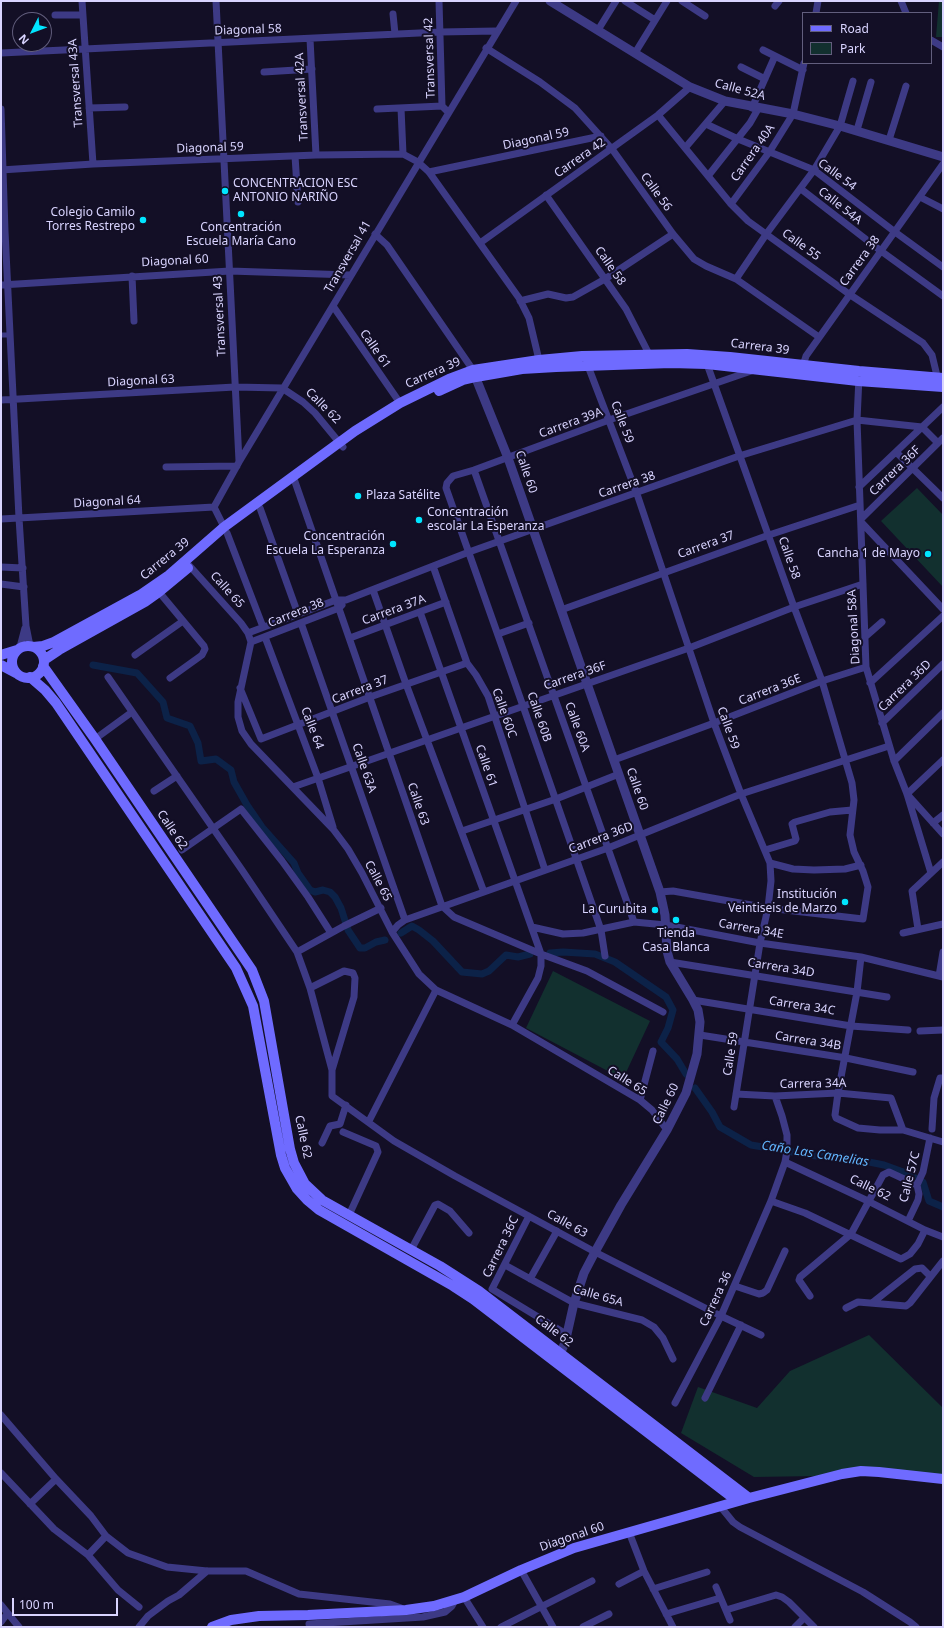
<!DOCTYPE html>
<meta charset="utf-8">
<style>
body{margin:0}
#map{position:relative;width:944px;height:1628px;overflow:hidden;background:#130f26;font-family:"Noto Sans",sans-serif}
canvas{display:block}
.frame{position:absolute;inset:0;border:2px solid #d9d4ff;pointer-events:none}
.legend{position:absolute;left:802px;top:12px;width:130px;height:52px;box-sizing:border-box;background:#130f26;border:1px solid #625e7d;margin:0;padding:5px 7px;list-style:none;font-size:12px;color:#d9d4ff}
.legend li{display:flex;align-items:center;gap:8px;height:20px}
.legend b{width:20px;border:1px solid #625e7d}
.north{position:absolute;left:12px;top:12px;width:40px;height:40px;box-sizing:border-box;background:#130f26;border:1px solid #625e7d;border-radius:50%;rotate:228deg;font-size:11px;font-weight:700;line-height:16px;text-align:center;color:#d9d4ff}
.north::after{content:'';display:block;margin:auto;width:14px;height:18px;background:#00e5ff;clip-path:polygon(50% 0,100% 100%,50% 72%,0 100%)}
.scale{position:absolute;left:12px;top:1598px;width:106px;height:18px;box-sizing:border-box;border:2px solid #d9d4ff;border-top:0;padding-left:5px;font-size:12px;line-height:14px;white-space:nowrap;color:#d9d4ff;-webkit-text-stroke:3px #130f26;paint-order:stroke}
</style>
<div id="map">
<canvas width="944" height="1628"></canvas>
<div class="frame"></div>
<ul class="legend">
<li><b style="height:5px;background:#6f6bff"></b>Road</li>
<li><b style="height:11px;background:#12302f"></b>Park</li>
</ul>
<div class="north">N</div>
<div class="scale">100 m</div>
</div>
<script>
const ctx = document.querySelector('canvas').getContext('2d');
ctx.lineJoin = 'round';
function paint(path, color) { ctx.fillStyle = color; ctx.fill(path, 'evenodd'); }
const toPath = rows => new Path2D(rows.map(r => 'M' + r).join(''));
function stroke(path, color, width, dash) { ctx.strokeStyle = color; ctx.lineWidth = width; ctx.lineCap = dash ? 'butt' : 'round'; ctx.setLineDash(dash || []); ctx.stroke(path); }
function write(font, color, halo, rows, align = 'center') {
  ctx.font = font + ' "Noto Sans",sans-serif'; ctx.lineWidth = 4; ctx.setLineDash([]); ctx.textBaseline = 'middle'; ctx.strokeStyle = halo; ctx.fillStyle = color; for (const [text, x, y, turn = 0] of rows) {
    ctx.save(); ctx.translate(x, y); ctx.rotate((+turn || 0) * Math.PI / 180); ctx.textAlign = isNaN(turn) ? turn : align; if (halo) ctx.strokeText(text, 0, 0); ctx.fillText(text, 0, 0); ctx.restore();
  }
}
paint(toPath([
 [939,1,943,1,943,37,936,37],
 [917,488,943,515,943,587,881,521],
 [553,971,650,1021,623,1079,526,1028],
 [869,1335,943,1408,943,1474,754,1477,681,1433,698,1387,757,1408,790,1371]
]), '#12302f');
stroke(toPath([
 [93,665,137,673,163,702,167,718,190,726,198,743,201,761,216,759,231,770,234,782,247,805,262,827,294,863,298,873,310,890,315,892,323,890,330,892,335,897,341,908,348,930,360,948,365,948,376,942,385,940],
 [401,933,412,926,419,930,433,941,462,972,482,974,489,971,506,955,518,957,530,954],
 [550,953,563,952,595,954,615,962,666,997,673,1010,668,1028,661,1042,677,1059,686,1074],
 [695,1088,712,1112,720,1127,751,1145,816,1156,844,1157,884,1165,906,1173,923,1182,929,1201,943,1207]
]), '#0c2248', 7);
stroke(toPath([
 [1,335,10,335]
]), '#3d3a85', 5);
stroke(toPath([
 [82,1,93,164],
 [216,1,239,461],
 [439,1,442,106,448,112],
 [625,1,655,20],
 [682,1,705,16],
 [901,1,906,13],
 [775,6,779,1],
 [816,13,818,1],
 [393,14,395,34],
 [55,15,82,15],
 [598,30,616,1],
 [310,39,316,155],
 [931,40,943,47],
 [486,48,540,82,575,108,612,149,673,234,694,259,706,266,736,279,819,337],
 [763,50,803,70],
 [1,53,440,32,496,31],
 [635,53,667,1],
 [741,67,765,79],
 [264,72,312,69],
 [89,108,125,107],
 [401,108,403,154],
 [752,108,775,56],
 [1,109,5,231,19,518,26,626,30,646],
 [377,109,442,106],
 [658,115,731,204,748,221,849,294,923,343,932,355,938,380],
 [706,124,738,139,814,170,895,232,943,267],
 [857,130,871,82],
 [889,140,906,86],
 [685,148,725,101],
 [295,156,298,202],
 [1,170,93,164,316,155,403,154,418,162,429,172,519,298,529,318,539,360],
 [429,172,601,136],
 [708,176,750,123,758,109],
 [801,189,881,251,943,296],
 [546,195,626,309,649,354],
 [920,197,943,209],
 [731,204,770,151,793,114,804,63],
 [375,234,387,245,473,370],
 [480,243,658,115,690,87],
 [132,276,134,321],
 [736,279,767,233,814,170,840,126,853,81],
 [1,285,230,271,350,275],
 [520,301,548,294,566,298,573,297,605,279,673,234],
 [333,306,400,403],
 [588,366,637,494,714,723,741,794,770,863,771,881,768,908,760,943,734,1107],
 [802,369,806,356,943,164],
 [859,377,857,420,866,667,894,761,907,794,931,873],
 [1,400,235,387,282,388,303,402,315,413,343,447],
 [896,452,943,498],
 [166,467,237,466],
 [474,470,634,922],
 [293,476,442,906,454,917,541,954,587,971,663,1012],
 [859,487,943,407],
 [260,508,298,614],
 [1,519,214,507],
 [861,519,943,438],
 [861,522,943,609],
 [224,527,214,507,239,462,516,1],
 [227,533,263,627],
 [187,563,241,623,248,633,251,642,238,702,238,717,242,731,251,744,333,829,348,849,362,873,392,932,419,974,436,990,512,1025,640,1100,652,1110,667,1130],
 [433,566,467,663,476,675,488,696,545,870],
 [1,567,23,568],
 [1,584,24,587],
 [373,590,406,684,484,892],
 [159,592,204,646,205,649,202,655,170,678],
 [561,610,769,535,860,505],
 [420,612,541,954,541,966,538,978,512,1025],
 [301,623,405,920],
 [248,633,336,600,346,600,469,552,739,456,857,420,922,427,938,443],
 [498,634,529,623],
 [866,636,882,622],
 [265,637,318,778,333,827],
 [350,638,446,602],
 [251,642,339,608,342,605],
 [20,647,25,628],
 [135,655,183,621],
 [108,677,242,870,297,952,310,988,332,1070,332,1096,394,1141,455,1176,595,1252,721,1316,761,1335],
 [870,683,943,616],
 [240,688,261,739,370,697,467,663],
 [882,723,943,664],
 [95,739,132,712],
 [614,760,714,723,822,681,866,667],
 [943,760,907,794,943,834],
 [894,761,943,713],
 [293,787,689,648,794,607,863,584],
 [154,791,177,776],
 [933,823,943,815],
 [462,831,556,799,619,774],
 [182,850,241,809,282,861,308,897,331,933],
 [765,850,795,841,796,839,792,824,795,822,830,812,852,810],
 [770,863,793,869,814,870,845,869,861,865],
 [660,892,673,891,768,908,863,919,868,887,863,871,854,852,850,835,854,800,852,783,822,681,794,607,707,364],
 [532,927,563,934,583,933,634,922,666,925,760,943,861,957,943,977],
 [918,929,912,891,943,862],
 [392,932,398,925,405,920,608,848,741,794,889,746],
 [903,933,943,924],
 [297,952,344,926,381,908],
 [605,956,601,930,523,706,446,488,447,483,453,476,474,470,609,420,754,370],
 [861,957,857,992,838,1093,835,1115,836,1118,858,1128,880,1130,903,1130,943,1142],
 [670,962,887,997],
 [939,976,943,952],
 [310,988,344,971,353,973,355,978,354,997,332,1070],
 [693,1000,851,1026,908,1030],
 [920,1031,943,1030],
 [700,1035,846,1058,913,1072],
 [736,1094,775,1096,838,1093,891,1098,903,1130],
 [640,1100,653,1051],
 [369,1121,436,990],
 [932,1129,934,1098,940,1078,943,1078],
 [343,1132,376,1146,378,1152,349,1215],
 [322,1143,330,1126,340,1124,346,1105],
 [785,1162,868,1201,925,1230,943,1237],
 [771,1201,805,1213,901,1259,910,1254,918,1244,925,1230],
 [529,1216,492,1289,566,1334],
 [908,1221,918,1200,919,1194,917,1185,923,1172,930,1138],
 [411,1250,435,1205,438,1204,450,1211,469,1233],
 [505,1265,574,1303,642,1320,654,1327,663,1338,673,1359],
 [530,1279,557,1231],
 [735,1286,759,1294,763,1293,767,1290,785,1251],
 [810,1296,799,1280,800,1277,851,1234,883,1175,889,1172,917,1185],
 [872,1303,915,1269,922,1268,930,1276],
 [846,1308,858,1302,906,1306,910,1303,943,1261],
 [705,1398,741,1325],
 [675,1403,721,1316,771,1201,785,1162,787,1151,787,1135,782,1116,775,1096],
 [1,1415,56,1479,91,1516,106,1536,128,1553,167,1567,207,1571,246,1571,299,1594,390,1604,401,1608],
 [1,1473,54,1529,88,1555,118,1590,139,1607],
 [30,1504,56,1479],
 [720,1506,733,1522,740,1527,863,1592,910,1622,916,1627],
 [629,1532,644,1571,673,1627],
 [88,1555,106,1536],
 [521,1570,553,1627],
 [619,1584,644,1571],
 [716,1587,730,1620],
 [653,1589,707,1572],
 [464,1597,483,1627],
 [1,1605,19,1627],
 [726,1610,776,1595,782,1597,789,1602,814,1627],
 [666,1614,720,1598],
 [1,1622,7,1614],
 [309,1624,423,1617,445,1612,452,1606,455,1600],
 [139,1627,148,1616,168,1601,179,1595,207,1571],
 [501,1627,592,1581],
 [583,1627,609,1614],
 [795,1627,804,1618]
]), '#3d3a85', 7);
stroke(toPath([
 [550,1,690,87,725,101,793,114,840,126,943,157],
 [473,371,508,458,660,892,665,915,667,951,670,962,693,1000,698,1010,700,1022,697,1054,686,1093,667,1130,621,1205,595,1252,584,1273,574,1303,565,1343,557,1360]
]), '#3d3a85', 9);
stroke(toPath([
 [439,391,463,380,476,377,522,369,556,367,671,363,707,364,858,381,943,387],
 '12 662a16 16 0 1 1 32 0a16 16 0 1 1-32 0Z',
 [33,647,43,646,54,642,140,595,169,575,224,527,355,431,400,403,449,379,473,370,539,360,582,356,687,354,730,357,859,371,943,378],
 [1,655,17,650],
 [44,660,59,650,145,602,159,592,188,568],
 [1,665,16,673],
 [43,666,95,739,252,970,264,1001,290,1149,294,1163,305,1184,322,1200,440,1266,479,1291,749,1498],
 [30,677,45,690,56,703,236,968,253,1006,281,1155,285,1168,297,1189,307,1200,319,1210,453,1286,473,1299,737,1501],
 [212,1627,231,1620,259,1616,308,1615,406,1610,434,1606,464,1597,521,1570,574,1548,749,1498,842,1474,861,1471,879,1472,943,1479]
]), '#6f6bff', 10);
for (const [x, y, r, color] of [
 [225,191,4,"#00e5ff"],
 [241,214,4,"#00e5ff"],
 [143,220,4,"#00e5ff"],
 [358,496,4,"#00e5ff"],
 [419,520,4,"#00e5ff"],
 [393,544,4,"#00e5ff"],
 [928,554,4,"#00e5ff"],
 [845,902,4,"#00e5ff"],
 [655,910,4,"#00e5ff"],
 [676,920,4,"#00e5ff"]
]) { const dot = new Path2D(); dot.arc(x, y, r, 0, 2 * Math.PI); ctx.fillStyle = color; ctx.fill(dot); stroke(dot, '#130f26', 1.5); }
write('12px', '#d9d4ff', '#130f26', [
 ["Diagonal 58",248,30,-2],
 ["Transversal 42",430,58,-92],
 ["Transversal 43A",76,83,-94],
 ["Calle 52A",740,90,15],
 ["Transversal 42A",302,97,-93],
 ["Diagonal 59",536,139,-12],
 ["Diagonal 59",210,148,-2],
 ["Carrera 40A",753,153,-55],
 ["Carrera 42",580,158,-35],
 ["Calle 54",837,175,36],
 ["Calle 56",656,192,54],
 ["Calle 54A",840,206,38],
 ["Calle 55",801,245,36],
 ["Transversal 41",348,257,-60],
 ["Diagonal 60",175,261,-3],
 ["Carrera 38",860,261,-54],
 ["Calle 58",610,266,55],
 ["Transversal 43",220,316,-93],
 ["Carrera 39",760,347,7],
 ["Calle 61",375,349,55],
 ["Carrera 39",433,373,-24],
 ["Diagonal 63",141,381,-3],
 ["Calle 62",323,406,45],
 ["Calle 59",622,422,69],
 ["Carrera 39A",571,423,-20],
 ["Carrera 36F",895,471,-44],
 ["Calle 60",526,472,71],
 ["Carrera 38",627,485,-19],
 ["Diagonal 64",107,502,-3],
 ["Carrera 37",706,545,-20],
 ["Calle 58",789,558,71],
 ["Carrera 39",165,559,-39],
 ["Calle 65",227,590,48],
 ["Carrera 37A",394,610,-20],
 ["Carrera 38",296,613,-22],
 ["Diagonal 58A",854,627,-93],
 ["Carrera 36F",575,676,-19],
 ["Carrera 36D",905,686,-44],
 ["Carrera 37",360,690,-21],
 ["Carrera 36E",770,690,-21],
 ["Calle 60C",504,713,71],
 ["Calle 60B",539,717,71],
 ["Calle 60A",577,727,70],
 ["Calle 64",312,728,69],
 ["Calle 59",728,728,70],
 ["Calle 61",486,766,71],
 ["Calle 63A",364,768,71],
 ["Calle 60",637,789,71],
 ["Calle 63",418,804,71],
 ["Calle 62",172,830,56],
 ["Carrera 36D",601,838,-21],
 ["Calle 65",378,881,62],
 ["Carrera 34E",751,929,10],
 ["Carrera 34D",781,968,9],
 ["Carrera 34C",802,1006,9],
 ["Carrera 34B",808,1041,9],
 ["Calle 59",731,1054,-81],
 ["Calle 65",627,1081,32],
 ["Carrera 34A",813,1084,-1],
 ["Calle 60",666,1104,-64],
 ["Calle 62",303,1137,78],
 ["Calle 57C",910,1177,-76],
 ["Calle 62",870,1188,26],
 ["Calle 63",567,1224,29],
 ["Carrera 36C",501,1247,-64],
 ["Calle 65A",598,1296,16],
 ["Carrera 36",716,1299,-65],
 ["Calle 62",554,1331,37],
 ["Diagonal 60",572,1537,-19]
]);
write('12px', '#d9d4ff', '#130f26', [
 ["CONCENTRACION ESC",233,184,"left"],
 ["ANTONIO NARIÑO",233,198,"left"],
 ["Colegio Camilo",135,213],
 ["Torres Restrepo",135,227],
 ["Concentración",241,228,"center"],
 ["Escuela María Cano",241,242,"center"],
 ["Plaza Satélite",366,496,"left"],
 ["Concentración",427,513,"left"],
 ["escolar La Esperanza",427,527,"left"],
 ["Concentración",385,537],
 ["Escuela La Esperanza",385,551],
 ["Cancha 1 de Mayo",920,554],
 ["Institución",837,895],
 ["Veintiseis de Marzo",837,909],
 ["La Curubita",647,910],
 ["Tienda",676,934,"center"],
 ["Casa Blanca",676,948,"center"]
], 'right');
write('italic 13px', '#62b6ff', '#130f26', [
 ["Caño Las Camelias",815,1154,9]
]);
</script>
